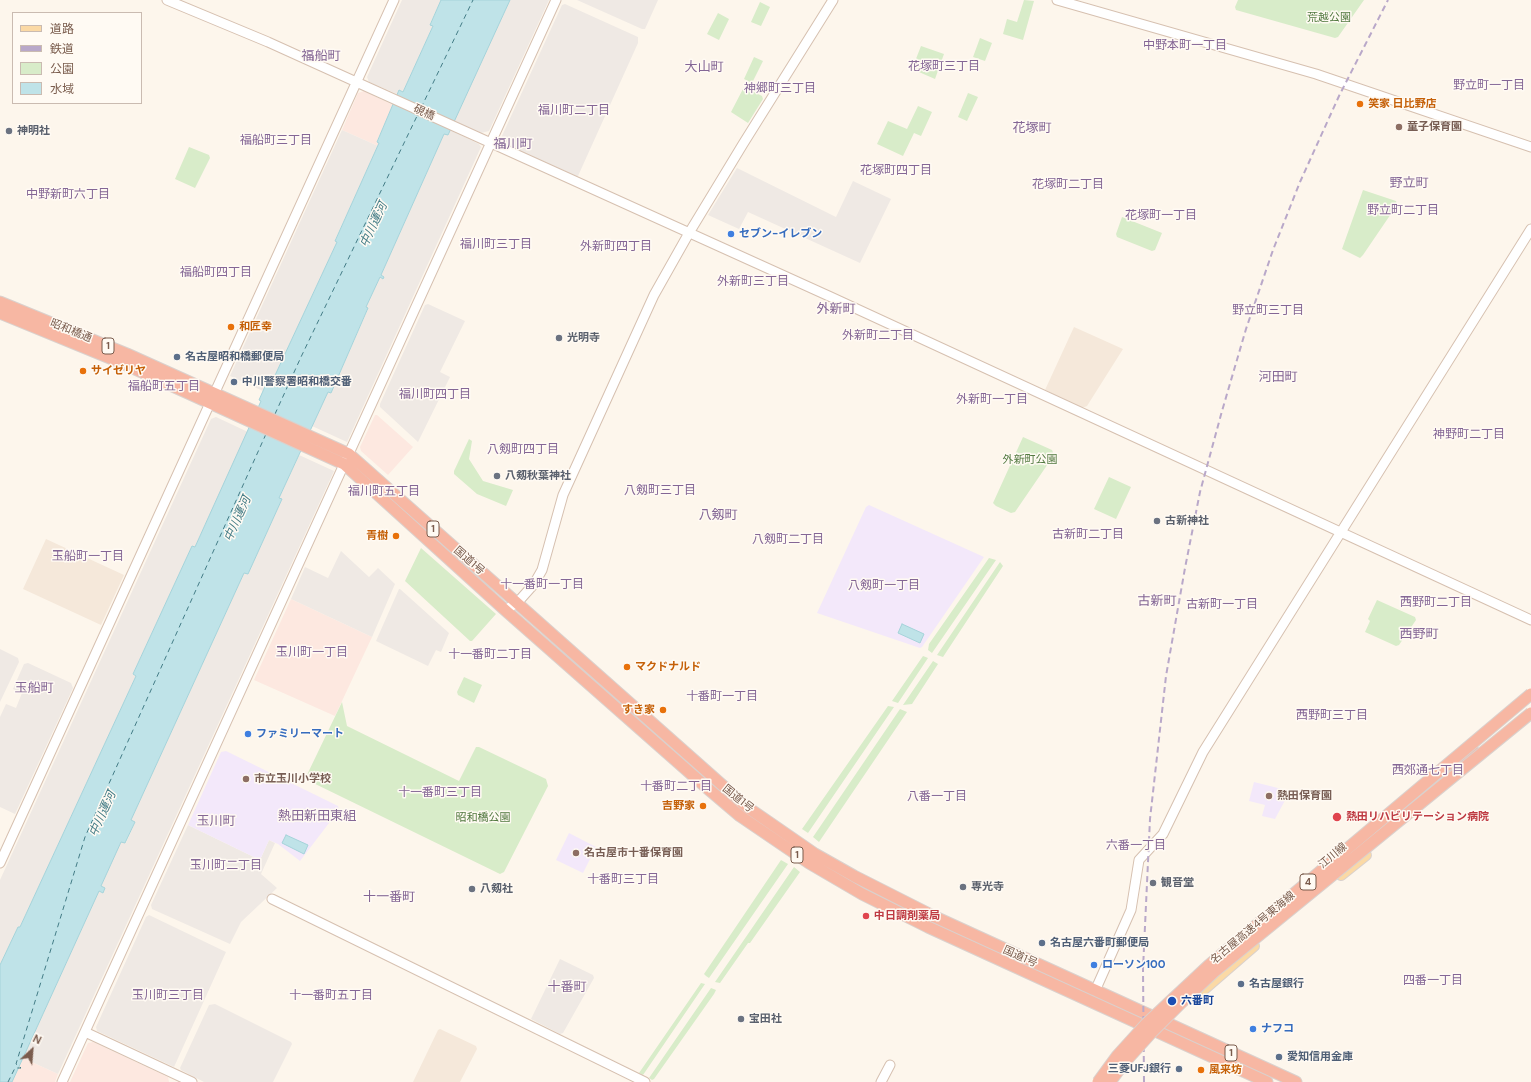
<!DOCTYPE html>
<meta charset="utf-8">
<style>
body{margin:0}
#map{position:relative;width:1531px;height:1082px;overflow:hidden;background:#fdf6ec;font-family:"DM Sans","Noto Sans JP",sans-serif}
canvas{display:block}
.legend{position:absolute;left:12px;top:12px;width:130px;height:92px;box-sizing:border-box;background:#fffaf3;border:1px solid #cabbb1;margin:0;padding:5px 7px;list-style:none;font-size:12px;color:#7a5c4d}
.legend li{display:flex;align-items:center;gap:8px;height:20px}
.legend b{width:20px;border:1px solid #cabbb1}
.north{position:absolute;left:12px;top:1030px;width:40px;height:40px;-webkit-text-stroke:3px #fffaf3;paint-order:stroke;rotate:26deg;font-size:11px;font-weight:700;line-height:16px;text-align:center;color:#7a5c4d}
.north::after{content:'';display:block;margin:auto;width:14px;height:18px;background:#7a5c4d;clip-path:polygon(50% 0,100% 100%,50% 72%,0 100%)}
</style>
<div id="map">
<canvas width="1531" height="1082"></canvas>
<ul class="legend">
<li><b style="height:5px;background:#fbd9a5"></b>道路</li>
<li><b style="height:5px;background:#b9a8c9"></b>鉄道</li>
<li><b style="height:11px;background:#d8ecc9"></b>公園</li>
<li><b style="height:11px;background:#bfe3e8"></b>水域</li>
</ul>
<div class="north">N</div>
</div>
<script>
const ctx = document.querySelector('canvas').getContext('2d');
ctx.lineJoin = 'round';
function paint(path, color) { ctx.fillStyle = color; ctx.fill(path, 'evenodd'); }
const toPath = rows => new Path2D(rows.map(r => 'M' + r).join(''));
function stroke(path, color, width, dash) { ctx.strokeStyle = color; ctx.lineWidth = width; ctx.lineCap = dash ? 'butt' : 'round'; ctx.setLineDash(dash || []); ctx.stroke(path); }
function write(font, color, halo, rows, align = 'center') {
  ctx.font = font + ' "DM Sans","Noto Sans JP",sans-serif'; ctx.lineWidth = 3; ctx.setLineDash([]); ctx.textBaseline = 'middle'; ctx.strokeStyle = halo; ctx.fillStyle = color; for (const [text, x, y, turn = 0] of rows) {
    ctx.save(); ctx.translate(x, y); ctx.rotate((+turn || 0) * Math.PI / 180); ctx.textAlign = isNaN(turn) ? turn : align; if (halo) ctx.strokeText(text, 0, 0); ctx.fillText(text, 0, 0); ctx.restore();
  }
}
paint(toPath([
 [1074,327,1123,349,1087,406,1082,408,1045,390],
 [46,539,124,575,101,625,23,589],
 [440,1029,476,1046,477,1049,460,1082,413,1082,438,1030]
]), '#f5e8da');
paint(toPath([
 [364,91,393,105,377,141,379,143,378,146,342,130,358,93],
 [375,415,377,415,413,447,388,475,361,451,360,447],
 [291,599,372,637,335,716,254,680],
 [93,1042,168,1077,169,1082,70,1082,88,1043],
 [23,1058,58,1074,55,1082,12,1082]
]), '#fde8e0');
paint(toPath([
 [402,0,441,0,430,24,433,26,403,92,399,90,397,94,369,82,367,77],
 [510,0,549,0,489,131,481,133,454,121],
 [577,0,658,0,645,29,642,29],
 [565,4,638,37,638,43,578,176,576,176,503,143,501,138,562,5],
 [342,130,378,146,335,240,337,242,271,384,267,382,263,391,230,376],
 [450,130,479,144,481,147,347,442,312,426,328,392,331,393,368,309,366,307,380,277,383,279,384,277,381,275,444,134,448,135],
 [737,168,836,217,853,181,891,199,860,263,748,212,739,229,708,215],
 [428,304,465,321,440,372,450,377,418,442,380,407,380,404,425,305],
 [216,417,248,432,195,547,192,546,133,674,136,676,20,927,18,927,0,965,0,880,211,419],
 [299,455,334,471,58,1074,23,1058,99,891,103,893,105,888,101,886,121,841,126,843,135,822,131,820,244,573,248,574,282,499,279,498],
 [341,551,369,577,378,568,395,584,372,637,291,599,305,567,328,578],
 [399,589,400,589,449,633,441,652,436,650,428,666,376,641],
 [0,649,18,658,19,662,0,702],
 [28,663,71,683,73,688,15,814,0,807,0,717,6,704,16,708,22,693,13,689,24,664],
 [188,825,260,860,269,840,275,843,261,874,277,888,241,922,230,944,152,909,151,905],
 [149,915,226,952,174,1067,97,1031,96,1027,146,917],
 [560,959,593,975,594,978,563,1033,560,1034,531,1019],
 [215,1004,291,1042,292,1044,273,1082,204,1082,181,1070,180,1068,209,1005]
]), '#efe9e4');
paint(toPath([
 [869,505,984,557,922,647,920,648,817,613,866,507],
 [226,751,338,806,339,810,300,861,278,844,269,840,260,860,188,825,221,752],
 [1254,782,1290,791,1275,819,1262,816,1265,805,1249,801],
 [569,833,596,847,583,873,556,860]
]), '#f3e8fa');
paint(toPath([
 [1024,0,1034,1,1023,40,1003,34,1007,19,1017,22],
 [1238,0,1364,0,1338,37,1335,38,1236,10,1235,7],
 [760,2,770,7,761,26,751,22],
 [718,13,729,19,719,40,707,34],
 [980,38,992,43,985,61,973,57],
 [921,46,944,54,935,79,912,69],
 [754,57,763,61,752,83,744,79],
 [744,87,762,96,763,99,748,123,731,112],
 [968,93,978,97,967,121,958,117],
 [918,106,932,112,921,136,914,133,903,156,877,144,888,121,907,129],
 [189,147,209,155,210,158,195,188,175,179],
 [1363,190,1396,201,1397,205,1363,255,1360,258,1342,249],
 [1122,217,1162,233,1155,250,1152,251,1117,237,1116,234],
 [1023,437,1052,450,1054,455,1015,512,1011,513,996,506,993,503],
 [469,439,472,441,469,459,483,481,513,490,506,506,477,494,454,474,454,471],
 [1109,477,1131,487,1116,519,1094,509],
 [421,548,496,614,472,641,470,641,405,581],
 [989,558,996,560,932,653,928,650,929,644],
 [1000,562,1003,566,943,657,937,655],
 [1377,600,1415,617,1416,620,1399,645,1396,646,1365,632,1370,621,1368,619],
 [923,656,928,658,898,703,892,701],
 [933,661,938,664,912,704,903,705],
 [464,677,482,685,474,703,458,695,457,692],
 [342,702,347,726,459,781,476,747,479,747,546,779,548,786,504,872,500,874,305,779],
 [888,706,894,707,808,833,802,829],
 [900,709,907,712,819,842,813,837],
 [781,860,788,864,709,978,706,976,704,974],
 [794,867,800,872,750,943,748,943,720,983,715,982],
 [701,983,705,984,643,1075,639,1073],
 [711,988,716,990,714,994,654,1079,652,1080,649,1078]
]), '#d8ecc9');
const water = toPath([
 [441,0,510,0,448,135,444,134,381,275,384,277,383,279,380,277,366,307,368,308,331,393,328,392,279,498,282,499,248,574,244,573,131,820,135,822,125,843,121,842,101,886,105,888,103,893,99,891,12,1082,0,1082,0,965,18,927,20,927,136,676,133,674,192,546,195,547,261,401,259,400,267,382,271,384,337,242,335,241,379,143,377,142,399,90,403,92,433,26,430,25,441,0],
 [902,624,924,634,920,643,898,633,902,624],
 [286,835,308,845,304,854,282,843,286,835]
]);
paint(water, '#bfe3e8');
stroke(water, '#a5d3da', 1);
stroke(toPath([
 [421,108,473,0],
 [275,414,301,357,418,114],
 [8,1082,15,1068,21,1068,16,1064,85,837,266,434]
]), '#437c86', 1, [5, 4]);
const secondary = toPath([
 [167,0,268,42,831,297,1531,620],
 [1057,0,1316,74,1531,147],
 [505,610,517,603,534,584,542,570,563,495,654,295,689,233,743,144,833,0],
 [0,863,394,0],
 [272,899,645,1082],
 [1095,991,1131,910,1139,860,1163,834,1203,752,1531,229],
 [85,1032,192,1082],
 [62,1082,556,0],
 [881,1082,890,1065]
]);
const primary = toPath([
 [1341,875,1366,855],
 [1194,998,1254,946]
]);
const highway = toPath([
 [0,302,127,354,349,454,747,807,815,854,854,876,935,917,1296,1082],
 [0,313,122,363,344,464,505,610,706,787,740,816,809,863,862,894,928,927,1267,1082],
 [1384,826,1474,752]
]);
stroke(secondary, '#d6c0b0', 11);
stroke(primary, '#dad1cd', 12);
stroke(highway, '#dad1cd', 13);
stroke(secondary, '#fff', 9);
stroke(primary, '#fbd9a5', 10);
stroke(highway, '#f7b7a3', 11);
stroke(toPath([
 [1144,1082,1143,969,1150,819,1166,676,1185,568,1200,492,1222,411,1246,329,1273,250,1300,182,1339,96,1388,0]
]), '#b9a8c9', 2, [6, 4]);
const highwayBridge = toPath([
 [1098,1082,1117,1056,1146,1024,1208,966,1531,694],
 [1110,1082,1124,1063,1152,1032,1182,1002,1214,972,1531,713]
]);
stroke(highwayBridge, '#dad1cd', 13, []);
stroke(highwayBridge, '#f7b7a3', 11);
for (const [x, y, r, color] of [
 [1360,104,4,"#e8710a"],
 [1399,127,4,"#8d6e63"],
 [9,131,4,"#6b7280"],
 [731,234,4,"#3f7fe0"],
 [231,327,4,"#e8710a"],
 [559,338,4,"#6b7280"],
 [177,357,4,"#5c6f8a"],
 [83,371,4,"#e8710a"],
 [234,382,4,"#5c6f8a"],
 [497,476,4,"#6b7280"],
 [1157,521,4,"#6b7280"],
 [396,536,4,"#e8710a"],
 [627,667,4,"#e8710a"],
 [663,710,4,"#e8710a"],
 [248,734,4,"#3f7fe0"],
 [246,779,4,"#8d6e63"],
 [1269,796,4,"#8d6e63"],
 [703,806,4,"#e8710a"],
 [1337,817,5,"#e0444e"],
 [576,853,4,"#8d6e63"],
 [1153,883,4,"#6b7280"],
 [963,887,4,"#6b7280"],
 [472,889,4,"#6b7280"],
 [866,916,4,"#e0444e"],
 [1042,943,4,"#5c6f8a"],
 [1094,965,4,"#3f7fe0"],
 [1241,984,4,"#5c6f8a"],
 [1172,1001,5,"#1a4fb4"],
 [741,1019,4,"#6b7280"],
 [1253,1029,4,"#3f7fe0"],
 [1279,1057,4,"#5c6f8a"],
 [1179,1069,4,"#5c6f8a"],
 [1201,1070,4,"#e8710a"]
]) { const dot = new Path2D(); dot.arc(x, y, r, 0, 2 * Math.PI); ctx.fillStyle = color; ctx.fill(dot); stroke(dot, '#fffaf3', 1.5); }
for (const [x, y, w] of [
 [108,346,12],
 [433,529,12],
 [797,855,12],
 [1308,882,16],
 [1231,1053,12]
]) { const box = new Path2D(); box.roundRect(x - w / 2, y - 8, w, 16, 3); ctx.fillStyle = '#fffaf3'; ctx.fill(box); stroke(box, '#7a5c4d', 1); }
write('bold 10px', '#7a5c4d', null, [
 ["1",108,346],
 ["1",433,529],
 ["1",797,855],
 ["4",1308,882],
 ["1",1231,1053]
]);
write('11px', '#537a41', '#fffaf3', [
 ["荒越公園",1329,18],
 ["外新町公園",1030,460],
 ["昭和橋公園",483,818]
]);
write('bold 11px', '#c56008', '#fffaf3', [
 ["笑家 日比野店",1368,104],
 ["和匠幸",239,327],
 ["サイゼリヤ",91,371],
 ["青樹",388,536,"right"],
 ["マクドナルド",635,667],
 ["すき家",655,710,"right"],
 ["吉野家",695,806,"right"],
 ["風来坊",1209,1070]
], 'left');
write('11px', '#7a5c4d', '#fffaf3', [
 ["硯橋",424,113,25],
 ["昭和橋通",71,331,22],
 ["国道1号",469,561,41],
 ["国道1号",738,799,39],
 ["江川線",1333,856,-40],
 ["名古屋高速4号東海線",1253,928,-40],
 ["国道1号",1020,957,24]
]);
write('bold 11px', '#785e54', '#fffaf3', [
 ["童子保育園",1407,127],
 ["市立玉川小学校",254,779],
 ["熱田保育園",1277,796],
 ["名古屋市十番保育園",584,853]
], 'left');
write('bold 11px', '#5b616d', '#fffaf3', [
 ["神明社",17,131],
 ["光明寺",567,338],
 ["八剱秋葉神社",505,476],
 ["古新神社",1165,521],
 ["観音堂",1161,883],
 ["専光寺",971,887],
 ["八剱社",480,889],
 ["宝田社",749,1019]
], 'left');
write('bold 11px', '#366cbe', '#fffaf3', [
 ["セブン-イレブン",739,234],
 ["ファミリーマート",256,734],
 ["ローソン100",1102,965],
 ["ナフコ",1261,1029]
], 'left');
write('bold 11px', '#4e5e75', '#fffaf3', [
 ["名古屋昭和橋郵便局",185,357],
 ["中川警察署昭和橋交番",242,382],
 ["名古屋六番町郵便局",1050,943],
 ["名古屋銀行",1249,984],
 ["愛知信用金庫",1287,1057],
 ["三菱UFJ銀行",1171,1069,"right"]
], 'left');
write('bold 11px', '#be3a42', '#fffaf3', [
 ["熱田リハビリテーション病院",1346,817],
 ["中日調剤薬局",874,916]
], 'left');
write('bold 11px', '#164399', '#fffaf3', [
 ["六番町",1181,1001]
], 'left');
write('12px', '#846695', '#fffaf3', [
 ["中野本町一丁目",1185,46],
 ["花塚町三丁目",944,67],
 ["野立町一丁目",1489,86],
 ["神郷町三丁目",780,89],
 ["福川町二丁目",574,111],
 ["福船町三丁目",276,141],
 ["花塚町四丁目",896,171],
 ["花塚町二丁目",1068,185],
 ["中野新町六丁目",68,195],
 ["野立町二丁目",1403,211],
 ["花塚町一丁目",1161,216],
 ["福川町三丁目",496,245],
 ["外新町四丁目",616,247],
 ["福船町四丁目",216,273],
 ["外新町三丁目",753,282],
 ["野立町三丁目",1268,311],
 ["外新町二丁目",878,336],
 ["福船町五丁目",164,387],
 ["福川町四丁目",435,395],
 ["外新町一丁目",992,400],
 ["神野町二丁目",1469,435],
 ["八剱町四丁目",523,450],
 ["八剱町三丁目",660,491],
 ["福川町五丁目",384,492],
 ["古新町二丁目",1088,535],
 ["八剱町二丁目",788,540],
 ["玉船町一丁目",88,557],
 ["十一番町一丁目",542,585],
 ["八剱町一丁目",884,586],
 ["西野町二丁目",1436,603],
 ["古新町一丁目",1222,605],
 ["玉川町一丁目",312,653],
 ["十一番町二丁目",490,655],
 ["十番町一丁目",722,697],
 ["西野町三丁目",1332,716],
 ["西郊通七丁目",1428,771],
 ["十番町二丁目",676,787],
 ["十一番町三丁目",440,793],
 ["八番一丁目",937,797],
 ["六番一丁目",1136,846],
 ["玉川町二丁目",226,866],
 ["十番町三丁目",623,880],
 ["四番一丁目",1433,981],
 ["玉川町三丁目",168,996],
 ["十一番町五丁目",331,996]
]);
write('italic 12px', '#437c86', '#fffaf3', [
 ["中川運河",374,225,-65],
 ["中川運河",238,519,-66],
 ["中川運河",103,814,-66]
]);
write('13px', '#846695', '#fffaf3', [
 ["福船町",321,57],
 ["大山町",704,68],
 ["花塚町",1032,129],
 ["福川町",513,145],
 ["野立町",1409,184],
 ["外新町",836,310],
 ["河田町",1278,378],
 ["八剱町",718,516],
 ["古新町",1157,602],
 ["西野町",1419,635],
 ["玉船町",34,689],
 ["熱田新田東組",317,817],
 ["玉川町",216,822],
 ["十一番町",389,898],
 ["十番町",567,988]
]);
</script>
